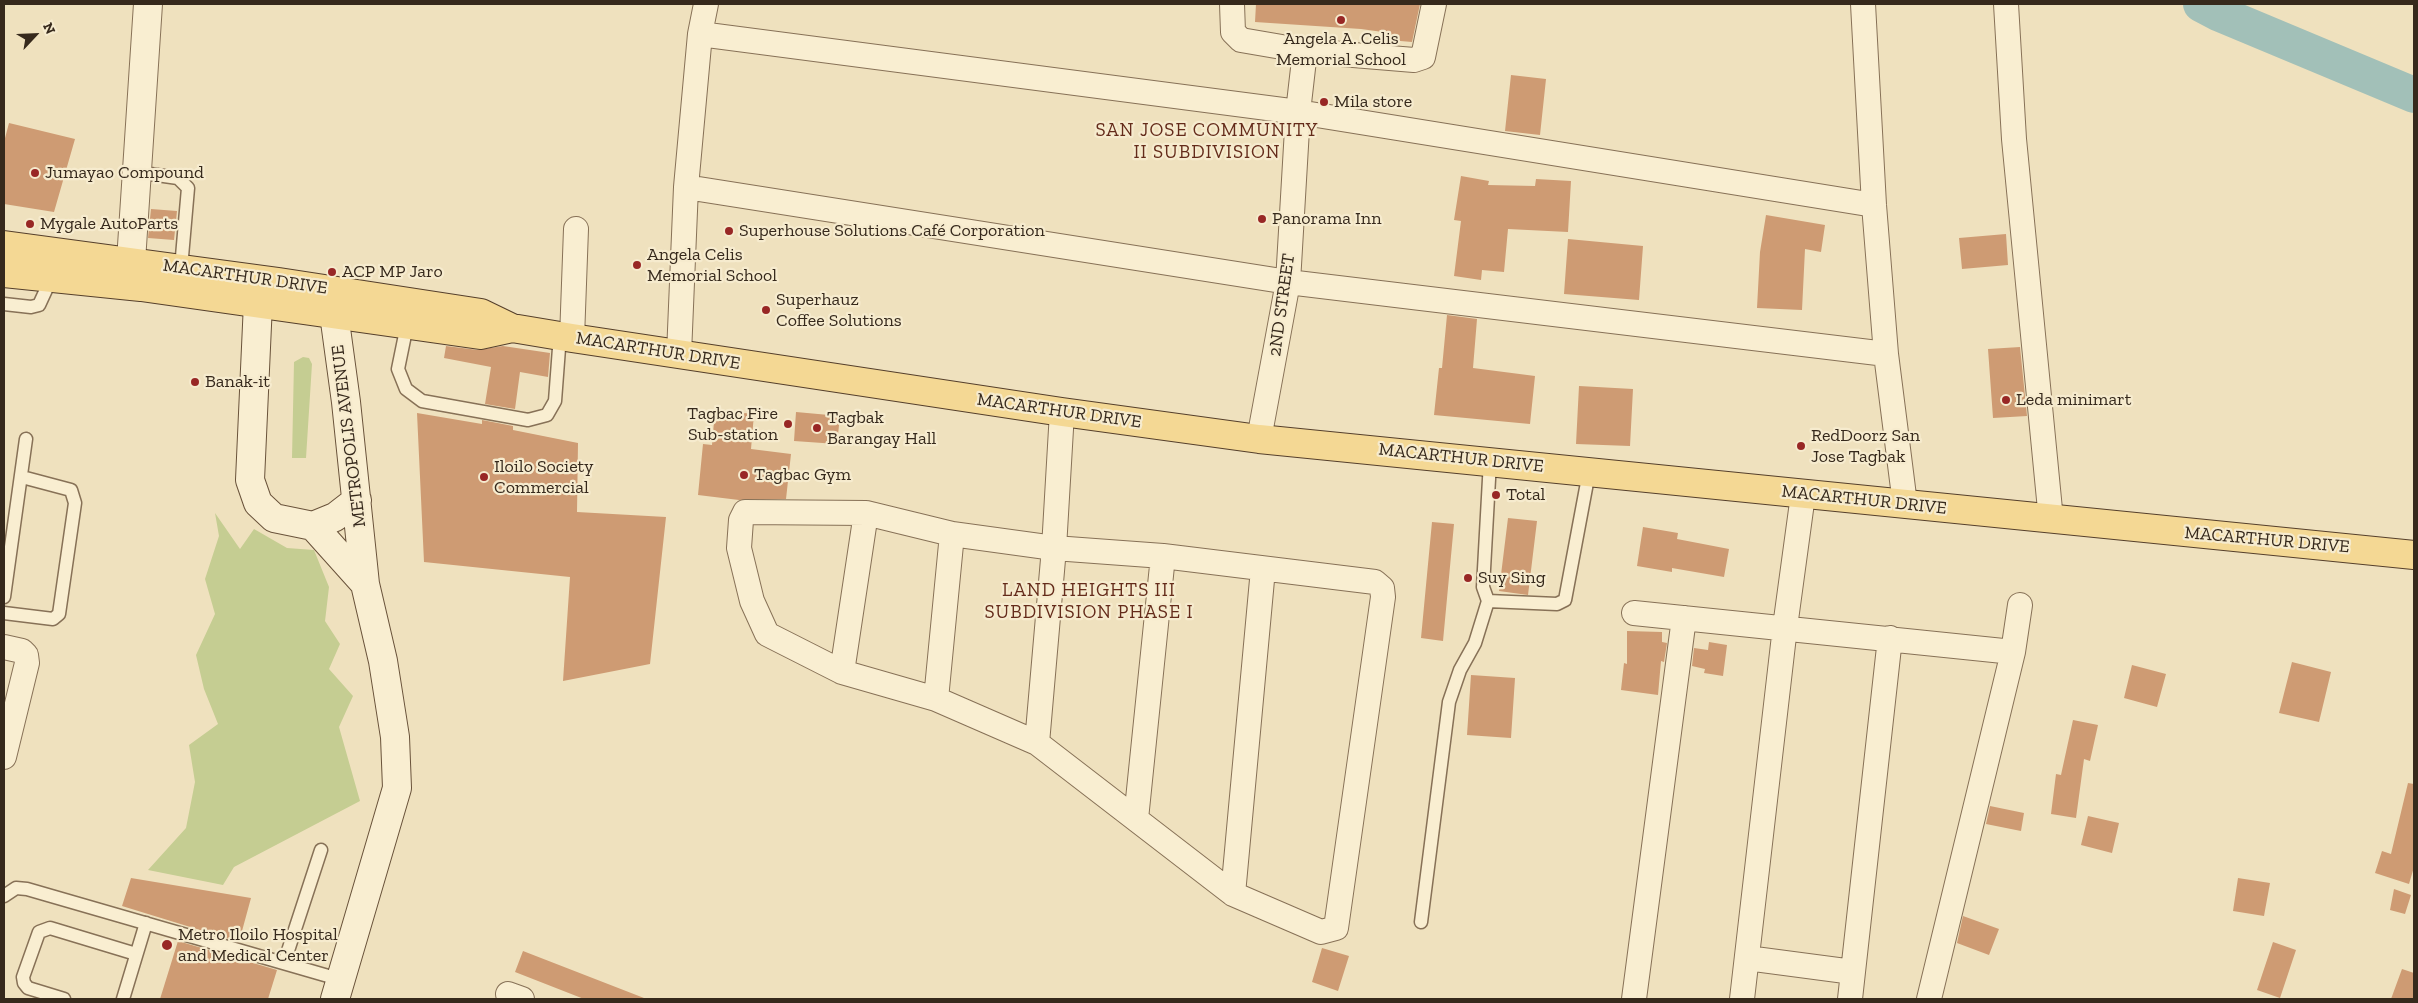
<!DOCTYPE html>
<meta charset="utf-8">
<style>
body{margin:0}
#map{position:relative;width:2418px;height:1003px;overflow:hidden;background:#efe1be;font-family:"Zilla Slab",serif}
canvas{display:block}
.frame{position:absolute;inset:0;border:5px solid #36291c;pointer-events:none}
.north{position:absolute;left:10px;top:10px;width:50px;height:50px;-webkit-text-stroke:4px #f6ebce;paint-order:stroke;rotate:65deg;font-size:14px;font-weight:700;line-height:20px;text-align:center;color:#36291c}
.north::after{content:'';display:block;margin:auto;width:18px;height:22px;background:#36291c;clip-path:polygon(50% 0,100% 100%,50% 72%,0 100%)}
</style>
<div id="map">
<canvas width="2418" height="1003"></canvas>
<div class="frame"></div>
<div class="north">N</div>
</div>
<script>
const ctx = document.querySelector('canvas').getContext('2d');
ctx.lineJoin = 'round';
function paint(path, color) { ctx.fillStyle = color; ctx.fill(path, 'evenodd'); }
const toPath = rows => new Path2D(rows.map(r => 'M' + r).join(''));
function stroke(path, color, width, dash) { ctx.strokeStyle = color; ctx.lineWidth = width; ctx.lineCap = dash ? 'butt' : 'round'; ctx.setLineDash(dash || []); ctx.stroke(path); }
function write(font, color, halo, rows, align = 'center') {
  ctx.font = font + ' "Zilla Slab",serif'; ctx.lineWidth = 4.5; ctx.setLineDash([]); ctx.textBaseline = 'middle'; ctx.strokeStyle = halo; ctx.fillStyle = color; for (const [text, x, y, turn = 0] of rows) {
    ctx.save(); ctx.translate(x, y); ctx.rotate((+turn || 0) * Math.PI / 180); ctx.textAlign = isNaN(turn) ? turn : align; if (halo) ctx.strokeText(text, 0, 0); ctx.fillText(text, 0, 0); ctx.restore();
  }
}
paint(toPath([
 [303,357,309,358,312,364,306,458,292,458,294,362],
 [215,513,240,549,254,529,287,548,314,550,329,587,325,621,340,644,329,669,353,696,339,727,360,801,234,867,223,885,148,870,186,828,195,782,189,745,218,724,204,689,196,655,215,614,205,579,219,536]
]), '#c5cd92');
stroke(toPath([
 [2201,4,2220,14,2414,95]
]), '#a2c0b8', 36);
paint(toPath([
 [1256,4,1420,4,1412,42,1389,40,1390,33,1361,29,1255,22],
 [1511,75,1546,79,1540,135,1505,131],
 [9,123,75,139,54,212,4,204,4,142],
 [1461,176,1489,181,1488,185,1535,186,1536,179,1571,181,1568,232,1508,229,1504,272,1482,270,1481,280,1454,276,1461,221,1454,220],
 [151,209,177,211,174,240,148,238],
 [1766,215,1825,225,1821,252,1805,249,1802,310,1757,308,1760,252],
 [2006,234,2008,265,1962,269,1959,238],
 [1568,239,1643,246,1639,300,1564,294],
 [1447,315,1477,319,1473,368,1535,376,1530,424,1434,415,1439,368,1442,368],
 [446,346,478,350,503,346,550,353,548,377,520,372,515,409,485,404,491,367,444,358],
 [2020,347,2027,416,1993,418,1988,349],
 [1579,386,1633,389,1630,446,1576,444],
 [715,410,754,414,751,449,791,454,786,499,739,500,698,495,703,444,712,445],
 [796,412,840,416,837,444,794,441],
 [417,413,482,424,482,420,513,426,513,430,578,443,577,512,666,517,650,664,563,681,570,577,424,562],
 [1508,518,1537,521,1528,595,1499,591],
 [1432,522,1454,524,1443,641,1421,638],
 [1643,527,1678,533,1677,539,1729,549,1724,577,1672,568,1672,572,1637,566],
 [1627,631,1662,632,1662,642,1667,643,1664,662,1661,661,1658,695,1621,690,1624,663,1627,664],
 [1709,642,1727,645,1723,676,1704,673,1705,669,1692,666,1694,648,1708,650],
 [2292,662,2331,672,2319,722,2279,713],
 [2132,665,2166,674,2157,707,2124,698],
 [1471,675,1515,678,1511,738,1467,735],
 [2073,720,2098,725,2090,761,2084,759,2076,818,2051,814,2056,774,2061,775],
 [2408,783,2414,784,2414,867,2409,884,2375,873,2382,851,2391,854],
 [1990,806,2024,813,2021,831,1986,824],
 [2088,816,2119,823,2112,853,2081,845],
 [131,878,251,898,239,942,122,906],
 [2238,878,2270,883,2264,916,2233,911],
 [2394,889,2411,895,2405,914,2390,910],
 [1963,916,1999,929,1989,955,1957,943],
 [178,941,277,970,268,999,160,999],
 [2273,942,2296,950,2280,998,2257,990],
 [1322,948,1349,956,1338,991,1312,982],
 [523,951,644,998,644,999,584,999,515,972],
 [2402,969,2414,973,2414,999,2391,999]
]), '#ce9b73');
const service = toPath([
 [136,172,178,178,188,188,181,268],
 [4,304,31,307,39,305,51,279],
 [407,325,398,369,406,389,422,401,528,420,547,415,555,401,560,335],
 [1490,461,1483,587,1488,601,1557,604,1565,600,1589,472],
 [4,597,26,439],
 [4,613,53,619,59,614,75,503,71,490,22,477],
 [4,896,16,888,27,889,342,980],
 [1421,922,1449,702,1460,670,1475,643,1488,601],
 [284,963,321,850],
 [64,999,28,988,24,983,23,977,39,932,50,928,136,954],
 [123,999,146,923]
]);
const minor = toPath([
 [1232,4,1233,32,1241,40,1305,51,1414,60,1423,57,1434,4],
 [1863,4,1874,205,1886,354,1905,504],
 [2006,4,2014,139,2051,520],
 [700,34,1298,112,1874,205],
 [686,187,1288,282,1886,354],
 [572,338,576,229],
 [679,354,686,187,700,34,706,4],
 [1259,439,1288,282,1298,112,1305,51],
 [745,512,866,513,952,534,1054,548,1163,556,1375,582,1382,588,1383,597,1336,928,1321,932,1233,894,1037,743,936,699,842,672,767,634,752,601,739,548,741,520,745,512],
 [1634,613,2013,652],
 [4,647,22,651,26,655,27,663,4,757],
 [842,672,866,513],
 [936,699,952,534],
 [1037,743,1054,548,1062,412],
 [1136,819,1163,556],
 [1233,894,1263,569],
 [1747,958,1853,972],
 [508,994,522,999],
 [1634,999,1684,618],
 [1742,999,1785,627,1803,495],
 [1850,999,1890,638],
 [1929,999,2013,652,2020,605]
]);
const tertiary = toPath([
 [131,261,148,4]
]);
const secondary = toPath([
 [274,287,258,303,250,480,258,503,274,518,313,526,365,584],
 [328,291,334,314,346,402,365,584,383,661,395,737,397,788,335,999],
 [313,526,335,517,357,500]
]);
const primary = toPath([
 [4,245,279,282,481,313,512,328,572,338,1062,412,1259,439,2414,555],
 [4,273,141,287,480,335,512,328]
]);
stroke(service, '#877157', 15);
stroke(minor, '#877157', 26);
stroke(tertiary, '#877157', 30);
stroke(secondary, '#69523a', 30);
stroke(primary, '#553f2b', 30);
stroke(service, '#f9eed1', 12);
stroke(minor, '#f9eed1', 24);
stroke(tertiary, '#f9eed1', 28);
stroke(secondary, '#f9eed1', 28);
stroke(primary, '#f4d894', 28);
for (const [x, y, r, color] of [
 [1341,20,5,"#982725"],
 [1324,102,5,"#982725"],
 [35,173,5,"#982725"],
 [1262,219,5,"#982725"],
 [30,224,5,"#982725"],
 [729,231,5,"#982725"],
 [637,265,5,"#982725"],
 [332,272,5,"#982725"],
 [766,310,5,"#982725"],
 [195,382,5,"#982725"],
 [2006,400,5,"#982725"],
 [788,424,5,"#982725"],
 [817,428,5,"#982725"],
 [1801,446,5,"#982725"],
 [744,475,5,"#982725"],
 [484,477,5,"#982725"],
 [1496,495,5,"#982725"],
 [1468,578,5,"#982725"],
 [167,945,6,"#982725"]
]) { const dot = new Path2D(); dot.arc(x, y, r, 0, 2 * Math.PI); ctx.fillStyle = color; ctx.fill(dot); stroke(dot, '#f6ebce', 2); }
write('18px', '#36291c', '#f6ebce', [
 ["Angela A. Celis",1341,39,"center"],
 ["Memorial School",1341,60,"center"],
 ["Mila store",1334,102],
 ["Jumayao Compound",45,173],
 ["Panorama Inn",1272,219],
 ["Mygale AutoParts",40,224],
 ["Superhouse Solutions Café Corporation",739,231],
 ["Angela Celis",647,255],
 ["Memorial School",647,276],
 ["ACP MP Jaro",342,272],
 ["Superhauz",776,300],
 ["Coffee Solutions",776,321],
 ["Banak-it",205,382],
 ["Leda minimart",2016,400],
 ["Tagbac Fire",778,414,"right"],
 ["Sub-station",778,435,"right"],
 ["Tagbak",827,418],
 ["Barangay Hall",827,439],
 ["RedDoorz San",1811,436],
 ["Jose Tagbak",1811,457],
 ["Iloilo Society",494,467],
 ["Commercial",494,488],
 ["Tagbac Gym",754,475],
 ["Total",1506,495],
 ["Suy Sing",1478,578],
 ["Metro Iloilo Hospital",178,935],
 ["and Medical Center",178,956]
], 'left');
write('18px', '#36291c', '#f6ebce', [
 ["MACARTHUR DRIVE",245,277,8],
 ["2ND STREET",1282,305,-82],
 ["MACARTHUR DRIVE",658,351,9],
 ["MACARTHUR DRIVE",1059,411,8],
 ["METROPOLIS AVENUE",349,436,-97],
 ["MACARTHUR DRIVE",1461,458,6],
 ["MACARTHUR DRIVE",1864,500,6],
 ["MACARTHUR DRIVE",2267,540,5]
]);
ctx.letterSpacing = '1px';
write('19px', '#642b1a', '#f6ebce', [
 ["SAN JOSE COMMUNITY",1207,131],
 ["II SUBDIVISION",1207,153],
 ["LAND HEIGHTS III",1089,591],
 ["SUBDIVISION PHASE I",1089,613]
]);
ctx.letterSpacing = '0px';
</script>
